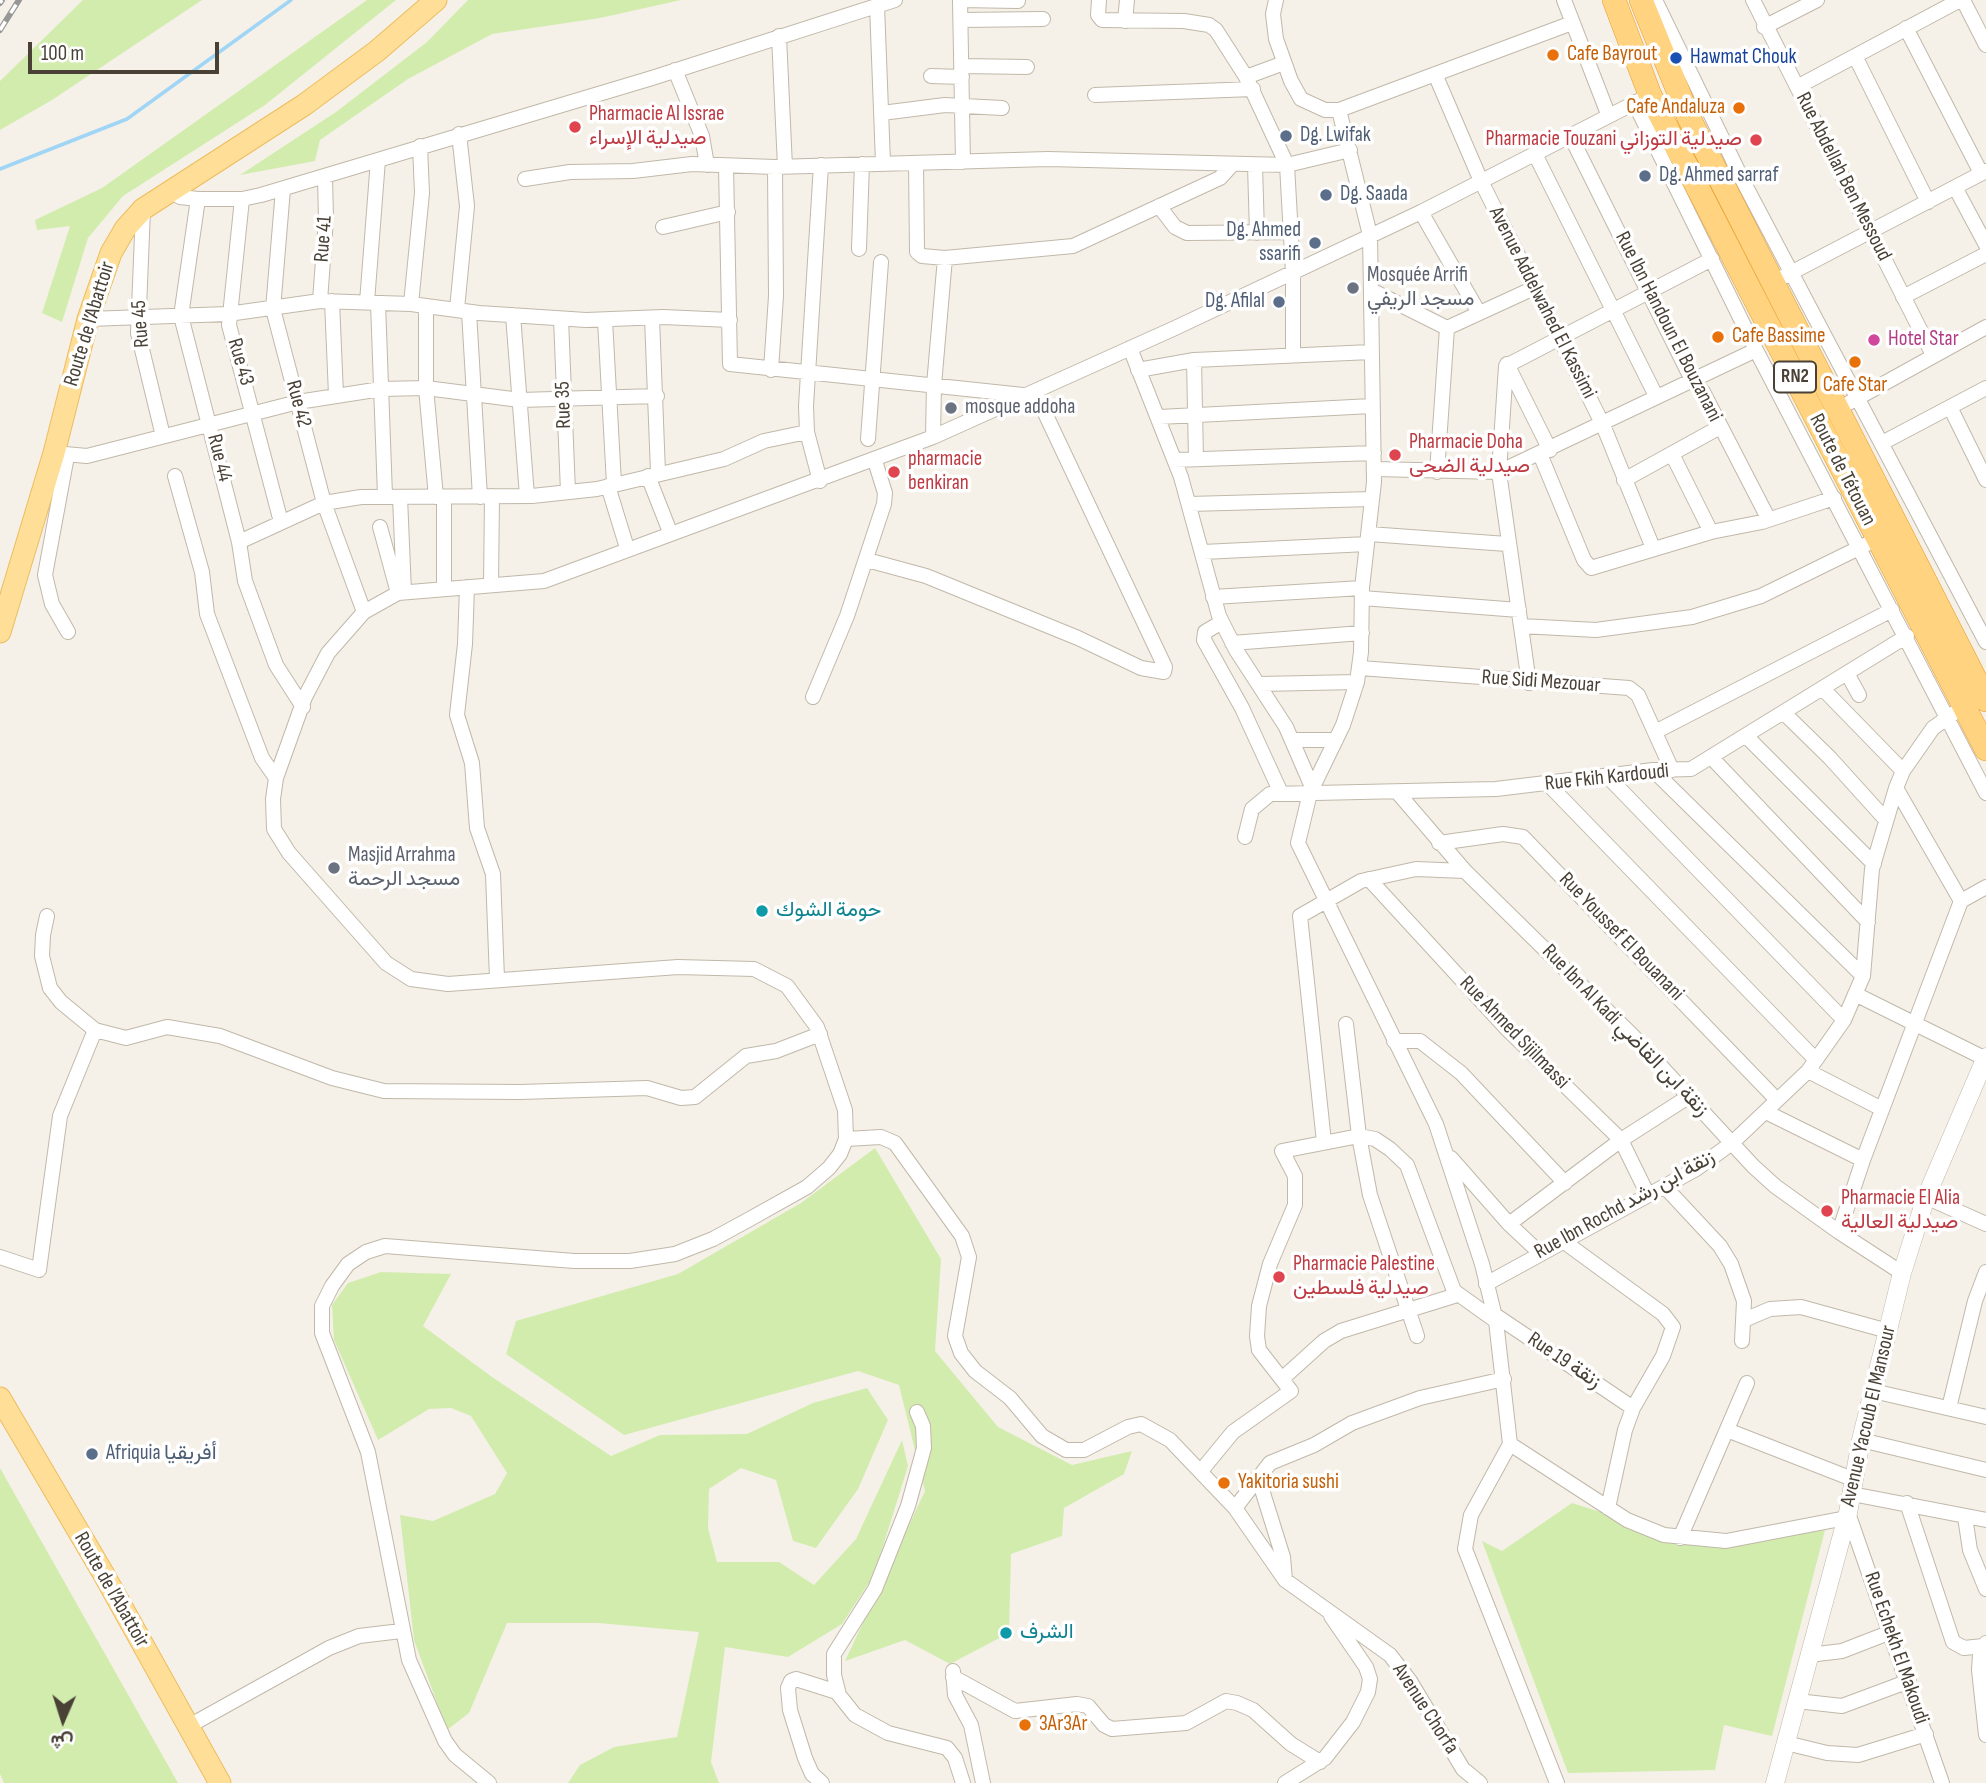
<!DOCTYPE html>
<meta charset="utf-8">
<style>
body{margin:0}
#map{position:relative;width:1986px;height:1783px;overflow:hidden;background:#f5f1e8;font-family:"Sofia Sans Condensed",Vazirmatn,sans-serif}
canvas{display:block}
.north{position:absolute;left:28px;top:1685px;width:70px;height:70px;-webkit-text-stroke:5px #fff;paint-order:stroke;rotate:183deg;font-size:19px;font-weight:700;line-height:28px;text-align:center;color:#494136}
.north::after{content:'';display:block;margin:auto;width:24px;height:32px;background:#494136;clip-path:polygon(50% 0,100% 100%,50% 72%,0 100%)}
.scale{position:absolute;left:28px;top:42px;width:191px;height:32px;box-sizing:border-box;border:4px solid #494136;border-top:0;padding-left:9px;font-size:21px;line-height:24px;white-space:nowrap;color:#494136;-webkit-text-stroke:5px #fff;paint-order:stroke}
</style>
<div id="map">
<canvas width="1986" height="1783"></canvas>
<div class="north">ش</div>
<div class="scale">100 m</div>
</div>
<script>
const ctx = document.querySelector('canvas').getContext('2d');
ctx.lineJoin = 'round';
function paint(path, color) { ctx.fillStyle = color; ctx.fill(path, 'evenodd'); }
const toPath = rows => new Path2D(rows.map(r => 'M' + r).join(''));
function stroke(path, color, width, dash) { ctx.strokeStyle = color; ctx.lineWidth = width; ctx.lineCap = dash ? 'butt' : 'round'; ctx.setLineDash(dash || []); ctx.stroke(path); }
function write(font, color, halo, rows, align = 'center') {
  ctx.font = font + ' "Sofia Sans Condensed",Vazirmatn,sans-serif'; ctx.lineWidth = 7; ctx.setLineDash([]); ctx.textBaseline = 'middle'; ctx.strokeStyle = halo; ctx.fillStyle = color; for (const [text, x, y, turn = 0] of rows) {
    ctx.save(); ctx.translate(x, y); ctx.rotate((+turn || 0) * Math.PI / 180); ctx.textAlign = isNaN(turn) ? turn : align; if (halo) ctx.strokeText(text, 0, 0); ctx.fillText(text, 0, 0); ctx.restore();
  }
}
paint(toPath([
 [83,0,202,0,52,100,0,130,0,81],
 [367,0,396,0,265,105,123,196,88,238,62,322,42,313,70,226,37,230,35,220,102,188],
 [468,0,681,0,600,18,492,34,408,79,320,140,315,161,240,175,336,112,427,42],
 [875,1148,941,1259,935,1351,998,1427,1072,1465,1132,1451,1124,1474,1064,1508,1062,1536,1011,1554,1009,1633,950,1664,905,1640,845,1661,925,1491,899,1385,858,1371,624,1435,506,1354,516,1321,678,1274,801,1203],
 [381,1272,451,1274,423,1326,492,1377,611,1456,660,1435,747,1434,813,1403,867,1388,888,1420,858,1489,816,1548,793,1541,776,1480,741,1468,709,1489,708,1528,717,1562,779,1562,814,1585,856,1539,902,1440,908,1466,874,1575,842,1624,788,1657,725,1647,711,1762,719,1783,568,1783,580,1765,614,1747,677,1737,699,1632,598,1623,507,1623,469,1713,447,1730,414,1640,400,1515,433,1521,495,1494,507,1473,471,1416,451,1408,429,1409,378,1440,334,1340,332,1305,348,1283],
 [0,1468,178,1783,4,1783,0,1774],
 [1572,1503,1709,1546,1825,1530,1772,1736,1724,1725,1715,1770,1568,1773,1482,1541,1502,1551]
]), '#d2ecae');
stroke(toPath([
 [0,169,127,119,291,0]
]), '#a0d5f6', 3.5);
const minor = toPath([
 [960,0,963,162],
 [960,0,1018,1],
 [1099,0,1098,15,1102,20,1184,21,1209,25,1216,30,1246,77,1287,165,1293,272,1293,353],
 [1276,0,1273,14,1276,39,1291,81,1301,99,1325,110,1339,110,1572,23],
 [1564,0,1608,114],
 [1655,0,1743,181,1986,642],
 [1753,0,1933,355],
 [1963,0,1986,45],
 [877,5,883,163],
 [961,20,1043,19],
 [1125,21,1127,0],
 [1764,27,1817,0],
 [1906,28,1981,173],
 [779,36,785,167],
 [1855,56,1928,202],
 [962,66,1027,67],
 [675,70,702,136,707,165],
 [1435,74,1481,181,1603,425,1653,548],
 [931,76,962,77],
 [1246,77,1284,63],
 [1797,87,1960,0],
 [1095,95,1253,89],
 [1634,102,1756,350,1986,793],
 [1339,110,1370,235,1374,482,1362,588,1361,652,1357,682,1343,725,1310,793,1298,843,1436,1124,1482,1264,1496,1321,1510,1444,1471,1515,1465,1549,1557,1783],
 [882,113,945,105,1002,108],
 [1570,135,1692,380,1703,392,1768,518],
 [1535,154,1656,396],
 [916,163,917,252,922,256,945,258,1073,246,1220,178,1231,166],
 [1255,165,1257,233],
 [726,166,730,364,1023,395],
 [525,179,570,172,633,171,692,164,775,167,1048,159,1287,165,1350,150],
 [283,189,273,309,324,503,364,612],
 [1956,189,1986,245],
 [170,191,180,197,198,199,242,199,261,195,652,78,895,0],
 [198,199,181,316,239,542,245,581,276,665,303,707],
 [242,199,229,325,281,522],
 [1159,206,1175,227,1187,233,1291,232],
 [143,210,138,333,163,436],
 [1421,212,1479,313],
 [663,227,728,212],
 [859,249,862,164],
 [1783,277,1986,171],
 [1371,290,1447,328],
 [1903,297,1986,254],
 [320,301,326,219,325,177],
 [332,301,336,395],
 [367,302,378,160],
 [378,303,385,496],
 [411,304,422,193,420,146],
 [426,306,426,388,436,497],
 [457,309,467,206,459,134],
 [469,312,480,497],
 [513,315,527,496],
 [652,318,658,473],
 [88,319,228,314,320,301,411,304,479,313,586,320,663,317,730,320],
 [561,319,568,492],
 [605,320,614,484],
 [1130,348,1181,477,1219,616,1236,650,1286,727,1312,787],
 [1194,360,1196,459],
 [1507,364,1550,450],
 [771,370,776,296,775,167],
 [1138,370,1194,360,1371,352],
 [1950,407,1986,480],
 [1836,410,1986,327],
 [1159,417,1372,406],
 [933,437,934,385,945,258],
 [868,439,881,262],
 [1882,443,1986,388],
 [54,453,87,456,298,402,381,389,426,388,520,400,657,396],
 [1540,454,1584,560,1591,568,1711,532,1762,522,1834,498],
 [1672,454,1711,532],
 [67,456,45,575,52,604,68,632],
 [1175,460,1374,453],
 [1375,469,1499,472,1756,350],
 [1437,472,1447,328,1534,288],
 [175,476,202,572,207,614,262,758,276,778],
 [648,476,670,532],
 [1624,480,1720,427],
 [820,481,807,432,806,406,821,165],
 [608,486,627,548],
 [400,497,404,592],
 [1189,504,1372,499],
 [380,527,398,593],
 [1369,534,1507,544],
 [239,542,324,503,361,497,532,496,597,489,724,459,764,441,807,432],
 [1203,552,1367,544],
 [867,560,926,576,1078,638,1141,668,1164,672,1165,667,1035,392],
 [491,585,492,496],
 [444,587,444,498],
 [467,587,465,644,457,715,472,763,477,828,493,874,497,979],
 [1213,597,1362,588],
 [1362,598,1519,610],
 [1222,622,1205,632,1204,640,1242,708,1281,793],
 [1521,626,1596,630,1692,617,1761,596,1867,544],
 [1232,643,1362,633],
 [1360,668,1629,688,1638,695,1672,770],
 [1847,673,1859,695],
 [1529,683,1499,472,1506,366,1712,259],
 [1259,684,1357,682],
 [1824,690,1903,771],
 [813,697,847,616,884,504,885,493,875,461],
 [1784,713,1830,758,1886,820],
 [1655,732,1892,610],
 [1746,736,1874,864],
 [1292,740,1336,740],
 [1711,757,1868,922],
 [1653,770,1863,976],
 [1608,777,1844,1020],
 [1548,784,1816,1060],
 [1896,788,1961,901],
 [1398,793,1465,871,1632,1035,1753,1166,1775,1186,1839,1232,1902,1273],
 [1245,837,1252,809,1270,794,1496,789,1653,770,1691,769,1907,636],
 [1439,843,1503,834,1523,837,1777,1100],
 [1369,879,1507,1029,1621,1140,1647,1193],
 [47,916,43,935,42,956,50,988,61,1002,95,1030,126,1038,167,1027,220,1036,332,1078,384,1091,520,1092,647,1088,681,1098,695,1097,746,1056,776,1051,820,1034],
 [1855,994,1986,1059],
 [1346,1024,1359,1136,1370,1195,1417,1336],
 [1394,1041,1420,1041,1461,1073,1565,1183],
 [1808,1071,1882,1109],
 [1766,1112,1863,1160],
 [846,1139,881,1137,895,1143,962,1236,969,1257,955,1336,961,1353,975,1371,1010,1398,1042,1436,1066,1450,1084,1450,1128,1427,1141,1424,1170,1440,1235,1508,1285,1580,1390,1655,1410,1681,1463,1769,1480,1783],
 [1324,1142,1300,916,1361,881,1416,869,1465,871],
 [1451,1158,1509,1224,1540,1253],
 [1665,1187,1720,1246,1731,1264,1744,1301,1742,1341],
 [1926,1197,1986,1224],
 [1509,1224,1621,1140,1688,1097],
 [1839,1232,1863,1160,1961,901,1986,887],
 [1563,1241,1663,1314,1673,1327,1663,1356,1633,1408,1625,1430,1608,1508],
 [0,1257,39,1270,60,1116,95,1030],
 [1486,1284,1696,1169,1732,1143,1808,1071,1844,1020,1863,976,1872,869,1896,788,1903,771,1933,728,1964,706],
 [1495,1315,1633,1408],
 [1744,1320,1770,1309,1801,1307,1888,1331],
 [1283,1378,1324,1341,1341,1331,1457,1295],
 [1873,1391,1986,1417],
 [1949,1408,1975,1301,1986,1272],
 [917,1412,923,1426,924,1448,908,1506,875,1589,834,1654,834,1675,839,1695,855,1715,888,1733,947,1748,955,1758,963,1783],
 [1727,1430,1855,1480],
 [1861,1440,1986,1470],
 [1510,1444,1627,1520,1664,1535,1726,1541,1846,1518],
 [1201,1471,1233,1432,1291,1391,1259,1350,1257,1336,1259,1306,1270,1264,1295,1205,1295,1176,1282,1151,1359,1136,1375,1139,1390,1149,1407,1165,1454,1291,1496,1321],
 [1258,1477,1283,1557,1285,1580],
 [1852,1494,1986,1520],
 [1907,1503,1953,1642,1964,1648,1983,1646],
 [1235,1508,1270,1463,1314,1445,1352,1423,1420,1398,1504,1379],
 [1848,1513,1942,1783],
 [1965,1517,1970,1550,1986,1589],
 [1680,1538,1747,1383],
 [1986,1643,1980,1655,1979,1670,1986,1735],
 [1809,1655,1842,1651,1891,1632],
 [953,1671,955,1695,971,1725,983,1783],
 [953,1677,1015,1711,1077,1704,1088,1706,1104,1725,1112,1729,1186,1723,1226,1701,1237,1703,1253,1710,1291,1744,1320,1762],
 [1797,1701,1842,1706,1909,1681],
 [189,1726,329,1648,359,1636,401,1631],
 [1786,1743,1827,1753,1858,1755,1926,1734],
 [489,1783,455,1755,445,1741,409,1660,368,1452,322,1333,322,1306,332,1286,348,1264,366,1252,385,1246,574,1261,630,1261,675,1254,713,1239,748,1220,807,1187,829,1168,840,1154,846,1139,845,1110,817,1027,787,986,754,969,678,967,448,984,411,979,386,963,289,853,274,829,273,799,276,778,305,697,328,653,364,612,398,593,544,581,933,437,1175,328,1421,212,1650,95],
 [822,1783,812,1774,805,1758,790,1710,788,1688,791,1681,796,1679,837,1692],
 [1285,1783,1325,1758,1353,1722,1368,1692,1370,1679,1366,1667,1331,1616]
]);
const tertiary = toPath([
 [1775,1783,1848,1513,1861,1440,1902,1273,1926,1197,1986,1057]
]);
const primary = toPath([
 [0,632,54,453,88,319,111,253,125,229,143,209,304,105,377,51,436,0],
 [0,1398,103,1573,220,1783]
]);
const trunk = toPath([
 [1614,0,1650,95,1986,749],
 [1641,0,1689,118,1986,700]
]);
stroke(minor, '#c1b8a9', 16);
stroke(tertiary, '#c1b8a9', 19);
stroke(primary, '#edbd5e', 23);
stroke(trunk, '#e99e2d', 24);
stroke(minor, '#fff', 14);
stroke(tertiary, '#fff', 18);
stroke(primary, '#ffde97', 21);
stroke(trunk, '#ffd380', 23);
const rail = toPath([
 [0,3,2,0],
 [0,30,19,0]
]);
stroke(rail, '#979797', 6);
stroke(rail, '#fff', 3.5, [10]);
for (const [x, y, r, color] of [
 [1553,55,7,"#e8710a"],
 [1676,58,7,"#1a4fb4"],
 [1739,108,7,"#e8710a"],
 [575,127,7,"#e0444e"],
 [1286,136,7,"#5c6f8a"],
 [1756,140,7,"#e0444e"],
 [1645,176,7,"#5c6f8a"],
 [1326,195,7,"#5c6f8a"],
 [1315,243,7,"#5c6f8a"],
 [1353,288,7,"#6b7280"],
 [1279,302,7,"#5c6f8a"],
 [1718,337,7,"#e8710a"],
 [1874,340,7,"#d1479c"],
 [1855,362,7,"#e8710a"],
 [951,408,7,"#6b7280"],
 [1395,455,7,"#e0444e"],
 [894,472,7,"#e0444e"],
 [334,868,7,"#6b7280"],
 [762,911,7,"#0f9aa8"],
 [1827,1211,7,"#e0444e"],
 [1279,1277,7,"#e0444e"],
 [92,1454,7,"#5c6f8a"],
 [1224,1483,7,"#e8710a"],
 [1006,1633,7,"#0f9aa8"],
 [1025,1725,7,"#e8710a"]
]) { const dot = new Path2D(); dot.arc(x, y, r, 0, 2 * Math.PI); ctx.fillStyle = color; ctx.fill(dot); stroke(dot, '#fff', 2.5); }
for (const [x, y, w] of [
 [1795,377,42]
]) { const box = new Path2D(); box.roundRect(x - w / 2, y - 15.5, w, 31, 5); ctx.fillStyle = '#fff'; ctx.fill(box); stroke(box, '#494136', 2); }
write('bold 19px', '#494136', null, [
 ["RN2",1795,377]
]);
write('21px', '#c56008', '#fff', [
 ["Cafe Bayrout",1567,55],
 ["Cafe Andaluza",1725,108,"right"],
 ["Cafe Bassime",1732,337],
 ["Cafe Star",1855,386,"center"],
 ["Yakitoria sushi",1238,1483],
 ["3Ar3Ar",1039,1725]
], 'left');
write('21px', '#164399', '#fff', [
 ["Hawmat Chouk",1690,58]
], 'left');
write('21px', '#be3a42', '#fff', [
 ["Pharmacie Al Issrae",589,115],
 ["صيدلية الإسراء",589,139],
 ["Pharmacie Touzani صيدلية التوزاني",1742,140,"right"],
 ["Pharmacie Doha",1409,443],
 ["صيدلية الضحى",1409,467],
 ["pharmacie",908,460],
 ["benkiran",908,484],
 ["Pharmacie El Alia",1841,1199],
 ["صيدلية العالية",1841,1223],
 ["Pharmacie Palestine",1293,1265],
 ["صيدلية فلسطين",1293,1289]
], 'left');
write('21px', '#4e5e75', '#fff', [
 ["Dg. Lwifak",1300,136],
 ["Dg. Ahmed sarraf",1659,176],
 ["Dg. Saada",1340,195],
 ["Dg. Ahmed",1301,231,"right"],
 ["ssarifi",1301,255,"right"],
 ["Dg. Afilal",1265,302,"right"],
 ["Afriquia أفريقيا",106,1454]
], 'left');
write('21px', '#494136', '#fff', [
 ["Rue Abdellah Ben Messoud",1843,177,63],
 ["Rue 41",324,239,-86],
 ["Avenue Addelwahed El Kassimi",1542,303,63],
 ["Route de l’Abattoir",90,324,-73],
 ["Rue 45",141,324,-94],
 ["Rue Ibn Handoun El Bouzanani",1668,327,63],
 ["Rue 43",240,362,74],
 ["Rue 42",298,404,75],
 ["Rue 35",564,405,-92],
 ["Rue 44",219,458,76],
 ["Route de Tétouan",1842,470,63],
 ["Rue Sidi Mezouar",1541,682,4],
 ["Rue Fkih Kardoudi",1607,778,-6],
 ["Rue Youssef El Bouanani",1621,937,46],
 ["Rue Ibn Al Kadi زنقة ابن القاضي",1625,1031,46],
 ["Rue Ahmed Sijilmassi",1514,1033,46],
 ["Rue Ibn Rochd زنقة ابن رشد",1625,1205,-29],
 ["Rue 19 زنقة",1564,1361,34],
 ["Avenue Yacoub El Mansour",1869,1416,-77],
 ["Route de l’Abattoir",111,1590,60],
 ["Rue Echekh El Makoudi",1896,1648,71],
 ["Avenue Chorfa",1425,1709,57]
]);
write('21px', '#5b616d', '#fff', [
 ["Mosquée Arrifi",1367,276],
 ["مسجد الريفي",1367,300],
 ["mosque addoha",965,408],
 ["Masjid Arrahma",348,856],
 ["مسجد الرحمة",348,880]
], 'left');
write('21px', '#b23c85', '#fff', [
 ["Hotel Star",1888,340]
], 'left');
write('21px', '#0d838f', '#fff', [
 ["حومة الشوك",776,911],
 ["الشرف",1020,1633]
], 'left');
</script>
